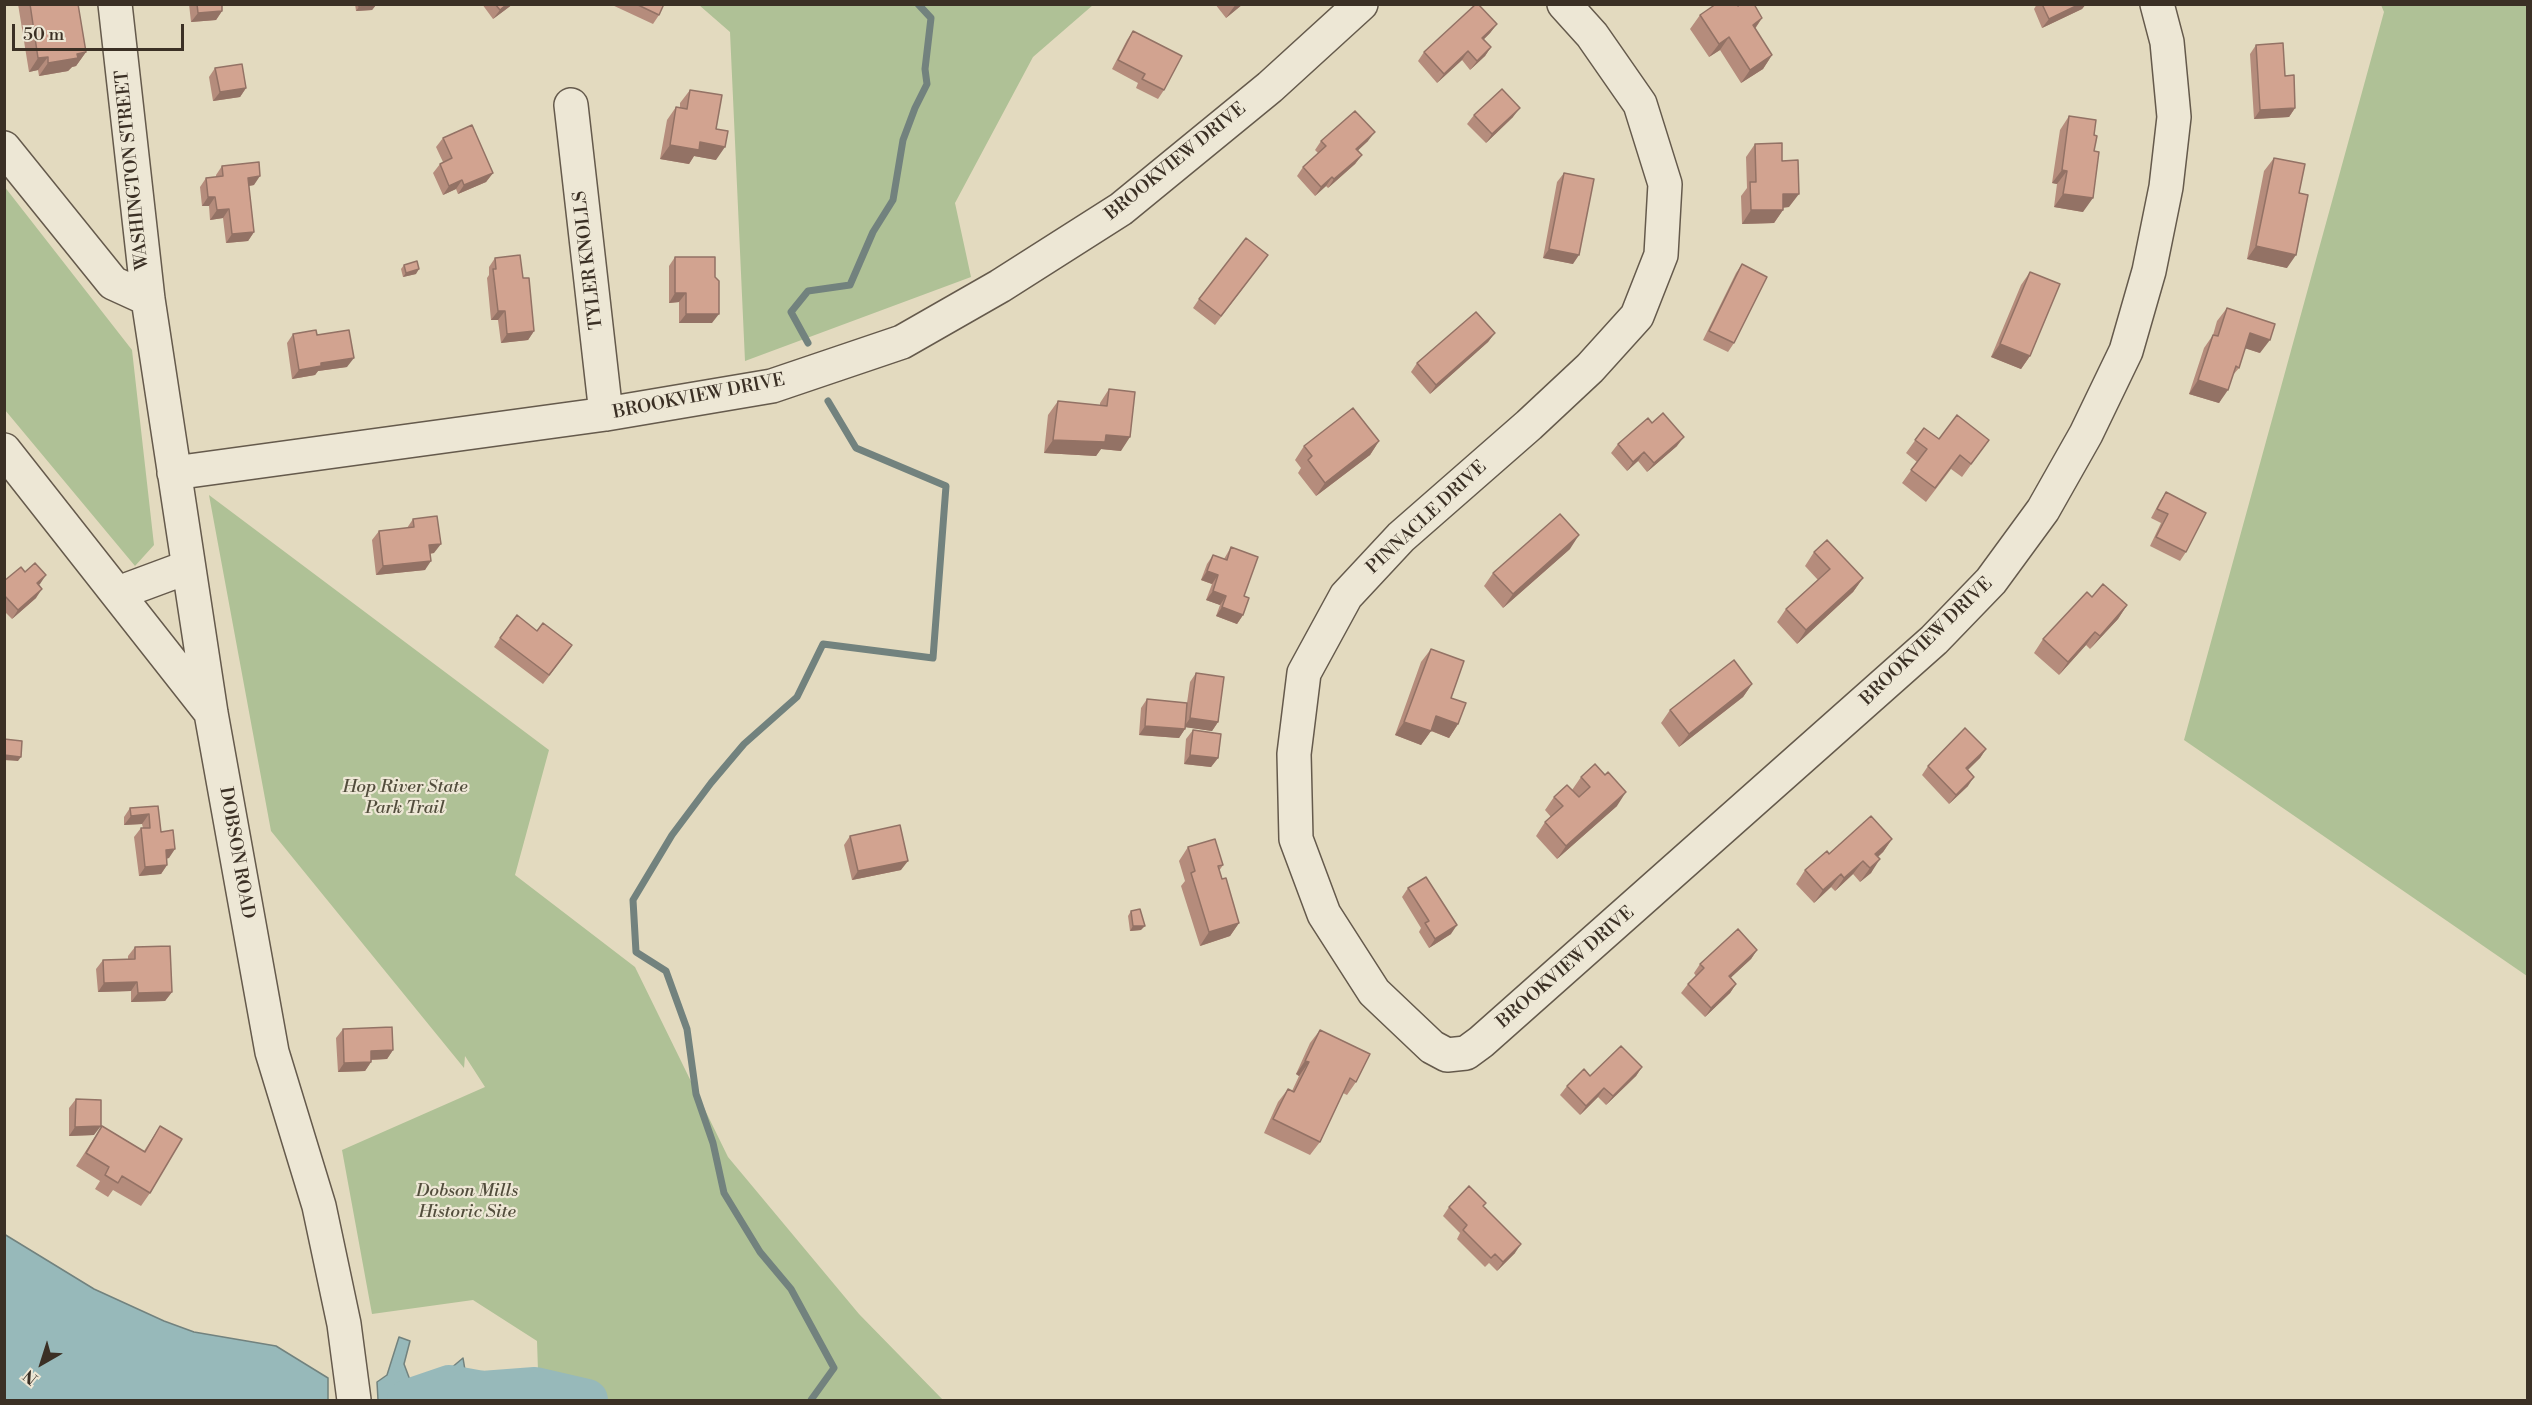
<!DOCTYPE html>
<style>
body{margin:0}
#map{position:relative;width:2532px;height:1405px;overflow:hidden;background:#e3dabf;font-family:"Libre Bodoni",serif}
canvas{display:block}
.frame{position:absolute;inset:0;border:6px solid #3b3025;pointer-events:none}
.north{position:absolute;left:12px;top:1333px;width:60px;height:60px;-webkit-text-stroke:4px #ede7d5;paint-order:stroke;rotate:219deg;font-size:16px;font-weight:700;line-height:24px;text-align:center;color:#3b3025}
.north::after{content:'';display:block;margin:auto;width:21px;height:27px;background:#3b3025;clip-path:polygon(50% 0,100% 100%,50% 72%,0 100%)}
.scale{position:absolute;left:12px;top:24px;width:172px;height:27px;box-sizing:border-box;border:3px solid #3b3025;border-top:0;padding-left:8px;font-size:18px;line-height:21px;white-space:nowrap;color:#3b3025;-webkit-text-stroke:4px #ede7d5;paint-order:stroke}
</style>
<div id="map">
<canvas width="2532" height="1405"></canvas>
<div class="frame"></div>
<div class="north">N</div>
<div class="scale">50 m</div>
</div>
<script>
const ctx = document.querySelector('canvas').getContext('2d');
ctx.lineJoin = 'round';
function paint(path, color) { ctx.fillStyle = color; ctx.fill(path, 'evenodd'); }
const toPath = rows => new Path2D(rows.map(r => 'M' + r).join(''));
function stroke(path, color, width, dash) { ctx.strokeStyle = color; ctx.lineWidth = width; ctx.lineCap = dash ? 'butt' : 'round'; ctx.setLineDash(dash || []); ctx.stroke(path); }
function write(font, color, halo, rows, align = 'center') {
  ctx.font = font + ' "Libre Bodoni",serif'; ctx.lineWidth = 4.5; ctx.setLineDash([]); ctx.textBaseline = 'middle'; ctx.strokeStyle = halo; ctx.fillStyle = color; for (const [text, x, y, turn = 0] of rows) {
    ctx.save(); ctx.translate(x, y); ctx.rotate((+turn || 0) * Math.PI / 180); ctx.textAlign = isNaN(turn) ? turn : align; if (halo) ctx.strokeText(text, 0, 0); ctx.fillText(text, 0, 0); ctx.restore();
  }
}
paint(toPath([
 [699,5,1093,5,1033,57,955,203,971,277,745,361,730,32],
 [2381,5,2527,5,2527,976,2184,740,2384,12],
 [4,186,132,350,154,545,135,566,5,410],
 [209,495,549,750,515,875,635,967,728,1157,859,1314,943,1400,539,1400,537,1341,473,1300,372,1314,342,1150,485,1087,465,1056,464,1068,271,831]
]), '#afc196');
const water = toPath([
 [4,1234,94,1289,164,1321,194,1332,276,1346,328,1378,328,1400,5,1400,4,1234],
 [399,1337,410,1341,404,1364,410,1380,421,1387,444,1374,463,1358,470,1400,378,1400,377,1382,387,1375,399,1337]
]);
paint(water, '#97b9ba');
stroke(water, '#72827e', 1.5);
stroke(toPath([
 [808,343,791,312,808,291,850,285,873,232,893,200,903,140,915,108,927,84,925,69,931,18,918,4],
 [811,1400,834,1368,791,1289,760,1252,724,1193,713,1143,696,1094,687,1029,666,971,636,952,633,900,672,835,711,783,744,744,797,697,823,644,933,658,946,486,856,448,828,401]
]), '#72827e', 7);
stroke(toPath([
 [408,1400,449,1386,482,1392,535,1388,587,1400]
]), '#97b9ba', 42);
const minor = toPath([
 [115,4,148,299,211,713,272,1052,319,1206,344,1324,354,1400],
 [1564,4,1592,35,1640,104,1665,184,1661,255,1637,316,1590,368,1529,425,1401,537,1346,596,1304,673,1294,754,1296,839,1324,914,1374,992,1432,1047,1447,1055,1466,1053,1481,1042,1934,640,1991,581,2043,510,2086,434,2126,351,2149,271,2166,187,2174,117,2167,42,2157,4],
 [571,105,606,414],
 [4,148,113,283,148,299],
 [4,450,208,709],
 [174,473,606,414,772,386,902,342,1000,286,1121,209,1270,87,1361,4],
 [118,593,188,567]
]);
stroke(minor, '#655a4c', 36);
stroke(minor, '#ede7d5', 33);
paint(toPath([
 [18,4,78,4,86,52,76,66,72,67,68,71,39,76,38,70,29,72],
 [189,4,222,4,222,11,216,20,191,22],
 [355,4,375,4,376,5,372,10,356,11],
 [482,4,513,4,493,19],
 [610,4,664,4,659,15,653,24],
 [1215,4,1243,4,1226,18],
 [2037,4,2086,4,2082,9,2042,28,2034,9],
 [1738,6,1762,18,1755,29,1772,55,1763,69,1741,83,1720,50,1709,57,1690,29,1700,15],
 [1497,24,1490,33,1484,39,1491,47,1485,56,1470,70,1462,60,1437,83,1418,61,1424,52],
 [1133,31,1164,90,1158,99,1136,88,1138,83,1112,69,1127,40],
 [2256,45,2285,76,2295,108,2289,117,2254,119,2250,54],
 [215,68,246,88,240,97,213,101,209,77],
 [690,90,716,129,716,160,694,156,689,164,660,159,667,120,676,107,680,108,680,103],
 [1474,115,1513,117,1486,143,1467,124],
 [2069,116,2094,135,2083,212,2054,207,2057,184,2052,183,2060,130],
 [443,138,493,173,486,182,458,194,456,189,443,195,433,173,440,164,443,162,436,147],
 [1321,141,1368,141,1358,150,1362,155,1355,164,1328,188,1326,186,1315,196,1297,176,1303,167,1318,153,1315,150],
 [1755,144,1782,161,1789,207,1783,208,1783,210,1774,223,1742,224,1741,196,1747,188,1746,157],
 [2274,158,2287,268,2247,259,2264,171],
 [222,166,254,185,249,186,254,232,248,241,226,243,223,218,210,220,209,206,202,206,200,187,206,178,216,177,216,175],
 [1564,173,1573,264,1543,258,1557,182],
 [1268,255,1215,325,1193,308,1199,299],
 [675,257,712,323,679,323,679,302,669,303,669,266],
 [495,258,523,278,534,331,528,340,501,343,498,320,491,320,487,278,489,275,489,267],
 [1742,264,1734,343,1728,352,1703,340,1736,273],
 [404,265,416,274,403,277,401,269],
 [2030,272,2030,356,2021,369,1991,357,2021,285],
 [2227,308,2260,353,2245,348,2239,368,2233,375,2219,403,2189,394,2204,348,2213,335,2217,321],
 [1495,333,1488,342,1430,394,1411,372,1417,363],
 [293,334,317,335,347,367,318,371,315,375,292,379,287,343],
 [1109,389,1121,451,1101,449,1096,456,1044,453,1048,415,1058,401,1100,406,1100,403],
 [1652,423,1677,446,1647,472,1638,461,1627,471,1611,453,1618,444],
 [1924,428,1939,439,1989,440,1962,477,1951,469,1926,502,1902,483,1917,462,1906,453],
 [1379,441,1370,455,1316,496,1298,473,1301,468,1295,460,1304,446],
 [2166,492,2186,552,2180,561,2150,546,2161,523,2151,518,2160,501],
 [413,519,434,553,430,554,425,570,376,575,372,540,379,531,407,528],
 [1231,547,1244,596,1243,615,1237,624,1216,616,1220,605,1206,600,1212,584,1201,580,1207,564,1213,555,1224,559],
 [1570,549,1503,608,1484,586,1493,573],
 [1814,552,1863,578,1853,592,1797,644,1777,622,1786,609,1818,580,1805,566],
 [25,572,39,585,36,598,12,619,4,611,4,581],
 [2092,597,2127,605,2118,619,2090,649,2086,645,2059,675,2034,653,2043,639],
 [500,638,566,654,543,684,494,647],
 [1431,649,1451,698,1458,724,1449,738,1431,731,1421,745,1395,735,1421,662],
 [1196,673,1218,722,1212,731,1186,727,1179,738,1139,735,1141,708,1147,699,1187,703,1190,682],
 [1752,684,1743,697,1679,747,1661,723,1670,710],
 [1193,730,1218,758,1211,767,1184,764,1186,739],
 [1986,749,1980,758,1968,770,1968,786,1949,804,1922,775,1928,766],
 [1605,775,1617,806,1557,859,1536,836,1545,822,1551,817,1545,810,1554,797,1572,790,1581,777],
 [158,806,161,832,169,858,166,859,167,865,161,874,139,876,134,837,141,828,143,828,142,824,124,825,124,817,130,808],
 [850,836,901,870,852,880,844,845],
 [1892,839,1883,852,1878,857,1871,873,1860,882,1853,874,1835,891,1831,887,1814,903,1796,884,1805,870],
 [1188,847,1223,865,1219,871,1239,923,1230,936,1200,946,1181,886,1185,881,1179,861],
 [1408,888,1451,934,1429,948,1419,932,1421,928,1402,897],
 [1131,911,1141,930,1130,931,1128,916],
 [135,947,172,992,165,1001,131,1002,131,991,98,992,96,969,103,960,128,960,128,956],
 [1757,950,1751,959,1730,978,1736,984,1730,993,1705,1017,1681,993,1688,984,1696,976,1694,973,1700,964],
 [343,1029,393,1050,387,1059,371,1060,371,1062,365,1071,338,1072,336,1038],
 [1320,1030,1356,1082,1347,1095,1343,1093,1320,1142,1310,1155,1264,1133,1278,1102,1288,1089,1292,1091,1299,1076,1296,1074,1310,1043],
 [1642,1067,1636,1076,1606,1105,1598,1097,1580,1115,1560,1095,1567,1086],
 [76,1099,94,1135,69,1136,69,1108],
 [102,1126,144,1151,160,1126,150,1193,141,1206,113,1190,108,1197,95,1189,100,1181,76,1166],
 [1449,1207,1483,1207,1515,1253,1497,1271,1489,1263,1485,1267,1457,1239,1460,1233,1443,1216]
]), '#b58c7c');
paint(toPath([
 [507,4,513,4,493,19,500,10],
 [1236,4,1243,4,1226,18],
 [2080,4,2086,4,2082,9,2042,28,2049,19],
 [376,5,372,10,356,11,359,7],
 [222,11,216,20,191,22,198,13],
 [1762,18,1753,31,1753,25],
 [1497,24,1490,33,1476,47,1482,38],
 [1729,37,1720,50,1709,57,1719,44],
 [1491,47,1485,56,1470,70,1477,61],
 [1468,51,1462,60,1437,83,1444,74],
 [86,52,76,66,72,67,68,71,39,76,48,63,77,54],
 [1772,55,1763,69,1741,83,1750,70],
 [48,57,38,70,29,72,38,58],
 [246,88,240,97,213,101,220,92],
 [1520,108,1513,117,1486,143,1492,134],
 [2295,108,2289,117,2254,119,2260,110],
 [1375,132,1368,141,1350,158,1356,149],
 [700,142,725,147,716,160,694,156,689,164,660,159,670,145],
 [1362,155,1355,164,1328,188,1334,179],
 [2062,170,2067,171,2057,184,2052,183],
 [493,173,486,182,458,194,464,185],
 [260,176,254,185,242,187,248,178],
 [1332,177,1326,186,1315,196,1321,187],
 [462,180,456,189,443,195,449,186],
 [1783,194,1799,194,1789,207,1773,208],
 [2063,194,2093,198,2083,212,2054,207],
 [208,197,215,197,209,206,202,206],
 [229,209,223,218,210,220,217,210],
 [1751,210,1783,210,1774,223,1742,224],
 [254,232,248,241,226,243,232,234],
 [2256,246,2296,255,2287,268,2247,259],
 [1549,249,1579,255,1573,264,1543,258],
 [419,269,416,274,403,277,406,273],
 [675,293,686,293,679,302,669,303],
 [498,311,505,311,498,320,491,320],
 [686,314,719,314,712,323,679,323],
 [534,331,528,340,501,343,507,334],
 [1495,333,1488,342,1430,394,1436,385],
 [2250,333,2270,340,2260,353,2241,347],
 [2000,344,2030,356,2021,369,1991,357],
 [354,358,347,367,318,371,315,375,292,379,299,370,321,363],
 [2198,380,2228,390,2219,403,2189,394],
 [1106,435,1130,437,1121,451,1101,449,1096,456,1044,453,1053,440],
 [1684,437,1677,446,1647,472,1654,463],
 [1379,441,1370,455,1316,496,1325,483],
 [1644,452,1638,461,1627,471,1633,462],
 [1579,535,1570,549,1503,608,1513,594],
 [441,544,434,553,423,554,429,545],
 [431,561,425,570,376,575,383,566],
 [1207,571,1218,575,1212,584,1201,580],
 [46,575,40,584,31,592,37,583],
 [1863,578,1853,592,1797,644,1806,630],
 [42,589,36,598,12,619,18,610],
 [1213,591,1226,596,1220,605,1206,600],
 [2127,605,2118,619,2090,649,2100,636],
 [1222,607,1243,615,1237,624,1216,616],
 [2095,632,2086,645,2059,675,2068,662],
 [1752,684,1743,697,1679,747,1689,734],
 [1436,716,1458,724,1449,738,1427,729],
 [1190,718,1218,722,1212,731,1184,727],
 [1404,722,1431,731,1421,745,1395,735],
 [1145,726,1185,729,1179,738,1139,735],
 [1986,749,1980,758,1960,777,1966,768],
 [4,755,21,757,18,761,4,760],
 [1190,755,1218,758,1211,767,1184,764],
 [1974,777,1968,786,1949,804,1956,795],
 [1626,792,1617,806,1557,859,1566,846],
 [149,814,142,824,124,825,131,816],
 [1892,839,1883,852,1866,867,1875,854],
 [175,849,169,858,159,859,166,850],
 [1880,859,1871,873,1860,882,1870,868],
 [908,861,901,870,852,880,858,871],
 [1863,861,1853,874,1835,891,1844,878],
 [167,865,161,874,139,876,145,867],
 [1841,874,1831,887,1814,903,1823,890],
 [1239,923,1230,936,1200,946,1209,932],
 [1457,925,1451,934,1429,948,1435,939],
 [1133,926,1145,926,1141,930,1130,931],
 [1757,950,1751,959,1723,985,1729,976],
 [137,982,131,991,98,992,104,983],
 [1736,984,1730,993,1705,1017,1711,1008],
 [172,992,165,1001,131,1002,138,993],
 [393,1050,387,1059,364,1060,371,1051],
 [1305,1061,1309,1062,1299,1076,1296,1074],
 [371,1062,365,1071,338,1072,344,1063],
 [1642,1067,1636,1076,1606,1105,1613,1096],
 [1604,1088,1598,1097,1580,1115,1586,1106],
 [101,1126,94,1135,69,1136,75,1127],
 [1521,1244,1515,1253,1497,1271,1503,1262]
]), '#937265');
const building = toPath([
 [30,4,78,4,86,52,77,54,78,58,48,63,48,57,38,58,30,4],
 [197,4,222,4,222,11,198,13,197,4],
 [359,4,375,4,376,5,359,7,359,4],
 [495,4,507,4,500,10,495,4],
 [636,4,664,4,659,15,636,4],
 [1476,4,1478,4,1497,24,1482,38,1491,47,1477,61,1468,51,1444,74,1424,52,1476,4],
 [1716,4,1737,4,1738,6,1740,4,1754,4,1762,18,1753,25,1772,55,1750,70,1729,37,1719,44,1700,15,1716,4],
 [2042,4,2080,4,2049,19,2042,4],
 [1133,31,1182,56,1164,90,1142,79,1145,74,1118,60,1133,31],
 [2283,43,2285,76,2294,75,2295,108,2260,110,2256,45,2283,43],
 [242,64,246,88,220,92,215,68,242,64],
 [1502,89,1520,108,1492,134,1474,115,1502,89],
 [690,90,722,95,716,129,728,131,725,147,700,142,699,150,670,145,676,107,687,109,690,90],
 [1355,111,1375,132,1356,149,1362,155,1334,179,1332,177,1321,187,1303,167,1326,146,1321,141,1355,111],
 [2069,116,2096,120,2094,135,2097,136,2094,151,2099,152,2093,198,2063,194,2067,171,2062,170,2069,116],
 [472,125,493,173,464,185,462,180,449,186,440,164,452,158,443,138,472,125],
 [1782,143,1782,161,1798,160,1799,194,1783,194,1783,210,1751,210,1750,182,1756,182,1755,144,1782,143],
 [2274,158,2305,164,2299,193,2308,195,2296,255,2256,246,2274,158],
 [259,162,260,176,248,178,254,232,232,234,229,209,217,210,215,197,208,197,206,178,223,176,222,166,259,162],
 [1564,173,1594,179,1579,255,1549,249,1564,173],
 [1246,238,1268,255,1221,316,1199,299,1246,238],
 [520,255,523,278,529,278,534,331,507,334,505,311,498,311,493,269,496,269,495,258,520,255],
 [675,257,715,257,715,277,719,281,719,314,686,314,686,293,675,293,675,257],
 [417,261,419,269,406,273,404,265,417,261],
 [1742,264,1767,277,1734,343,1709,331,1742,264],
 [2030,272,2060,284,2030,356,2000,344,2030,272],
 [2227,308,2275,324,2270,340,2250,333,2239,368,2236,366,2228,390,2198,380,2213,335,2218,336,2227,308],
 [1476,312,1495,333,1436,385,1417,363,1476,312],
 [316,330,317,335,349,330,354,358,321,363,321,366,299,370,293,334,316,330],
 [1109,389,1135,392,1130,437,1106,435,1105,442,1053,440,1058,401,1107,406,1109,389],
 [1353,408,1379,441,1325,483,1308,460,1312,456,1304,446,1353,408],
 [1663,413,1684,437,1654,463,1644,452,1633,462,1618,444,1648,418,1652,423,1663,413],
 [1957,415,1989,440,1971,464,1960,455,1935,488,1911,470,1927,449,1915,440,1924,428,1939,439,1957,415],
 [2166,492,2206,513,2186,552,2156,537,2168,514,2157,509,2166,492],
 [1560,514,1579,535,1513,594,1493,573,1560,514],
 [437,516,441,544,429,545,431,561,383,566,379,531,414,527,413,519,437,516],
 [1827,540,1863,578,1806,630,1786,609,1830,569,1814,552,1827,540],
 [1231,547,1258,557,1244,596,1249,598,1243,615,1222,607,1226,596,1213,591,1218,575,1207,571,1213,555,1227,560,1231,547],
 [35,563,46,575,37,583,42,589,18,610,4,595,4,581,21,567,25,572,35,563],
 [2103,584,2127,605,2100,636,2095,632,2068,662,2043,639,2087,592,2092,597,2103,584],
 [517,615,537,631,543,623,572,645,549,675,500,638,517,615],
 [1431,649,1464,661,1451,698,1466,703,1458,724,1436,716,1431,731,1404,722,1431,649],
 [1734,660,1752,684,1689,734,1670,710,1734,660],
 [1196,673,1224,677,1218,722,1190,718,1196,673],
 [1147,699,1187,703,1185,729,1145,726,1147,699],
 [1965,728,1986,749,1966,768,1974,777,1956,795,1928,766,1965,728],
 [1193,730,1221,734,1218,758,1190,755,1193,730],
 [4,739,22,741,21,757,4,755,4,739],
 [1595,764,1605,775,1608,772,1626,792,1566,846,1545,822,1563,806,1554,797,1567,785,1579,797,1590,787,1581,777,1595,764],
 [158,806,161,832,173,830,175,849,166,850,167,865,145,867,141,828,150,828,149,814,131,816,130,808,158,806],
 [1871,816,1892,839,1875,854,1880,859,1870,868,1863,861,1844,878,1841,874,1823,890,1805,870,1827,851,1829,854,1871,816],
 [900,825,908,861,858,871,850,836,900,825],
 [1215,839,1223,865,1218,866,1222,879,1226,878,1239,923,1209,932,1191,873,1195,871,1188,847,1215,839],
 [1426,877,1457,925,1435,939,1425,923,1429,921,1408,888,1426,877],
 [1140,909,1145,926,1133,926,1131,911,1140,909],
 [1738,929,1757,950,1729,976,1736,984,1711,1008,1688,984,1704,968,1700,964,1738,929],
 [170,946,172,992,138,993,137,982,104,983,103,960,135,959,135,947,170,946],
 [392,1027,393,1050,371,1051,371,1062,344,1063,343,1029,392,1027],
 [1320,1030,1370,1054,1356,1082,1350,1078,1320,1142,1273,1119,1288,1089,1294,1092,1309,1062,1305,1061,1320,1030],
 [1621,1046,1642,1067,1613,1096,1604,1088,1586,1106,1567,1086,1584,1069,1590,1076,1621,1046],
 [76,1099,101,1100,101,1126,75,1127,76,1099],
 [102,1126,145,1152,160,1126,182,1139,150,1193,122,1176,118,1183,105,1175,109,1167,86,1153,102,1126],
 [1469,1186,1486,1203,1483,1206,1521,1244,1503,1262,1495,1254,1491,1258,1463,1230,1467,1225,1449,1207,1469,1186]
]);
paint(building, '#d2a390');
stroke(building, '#937265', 1.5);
write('18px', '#3b3025', '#ede7d5', [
 ["BROOKVIEW DRIVE",1176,162,-39],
 ["WASHINGTON STREET",133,170,-96],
 ["TYLER KNOLLS",589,260,-97],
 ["BROOKVIEW DRIVE",699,397,-11],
 ["PINNACLE DRIVE",1427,518,-43],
 ["BROOKVIEW DRIVE",1927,642,-44],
 ["DOBSON ROAD",236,853,80],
 ["BROOKVIEW DRIVE",1566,968,-41]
]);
write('italic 18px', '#524d3c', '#ede7d5', [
 ["Hop River State",405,788],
 ["Park Trail",405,809],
 ["Dobson Mills",467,1192],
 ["Historic Site",467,1213]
]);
</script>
